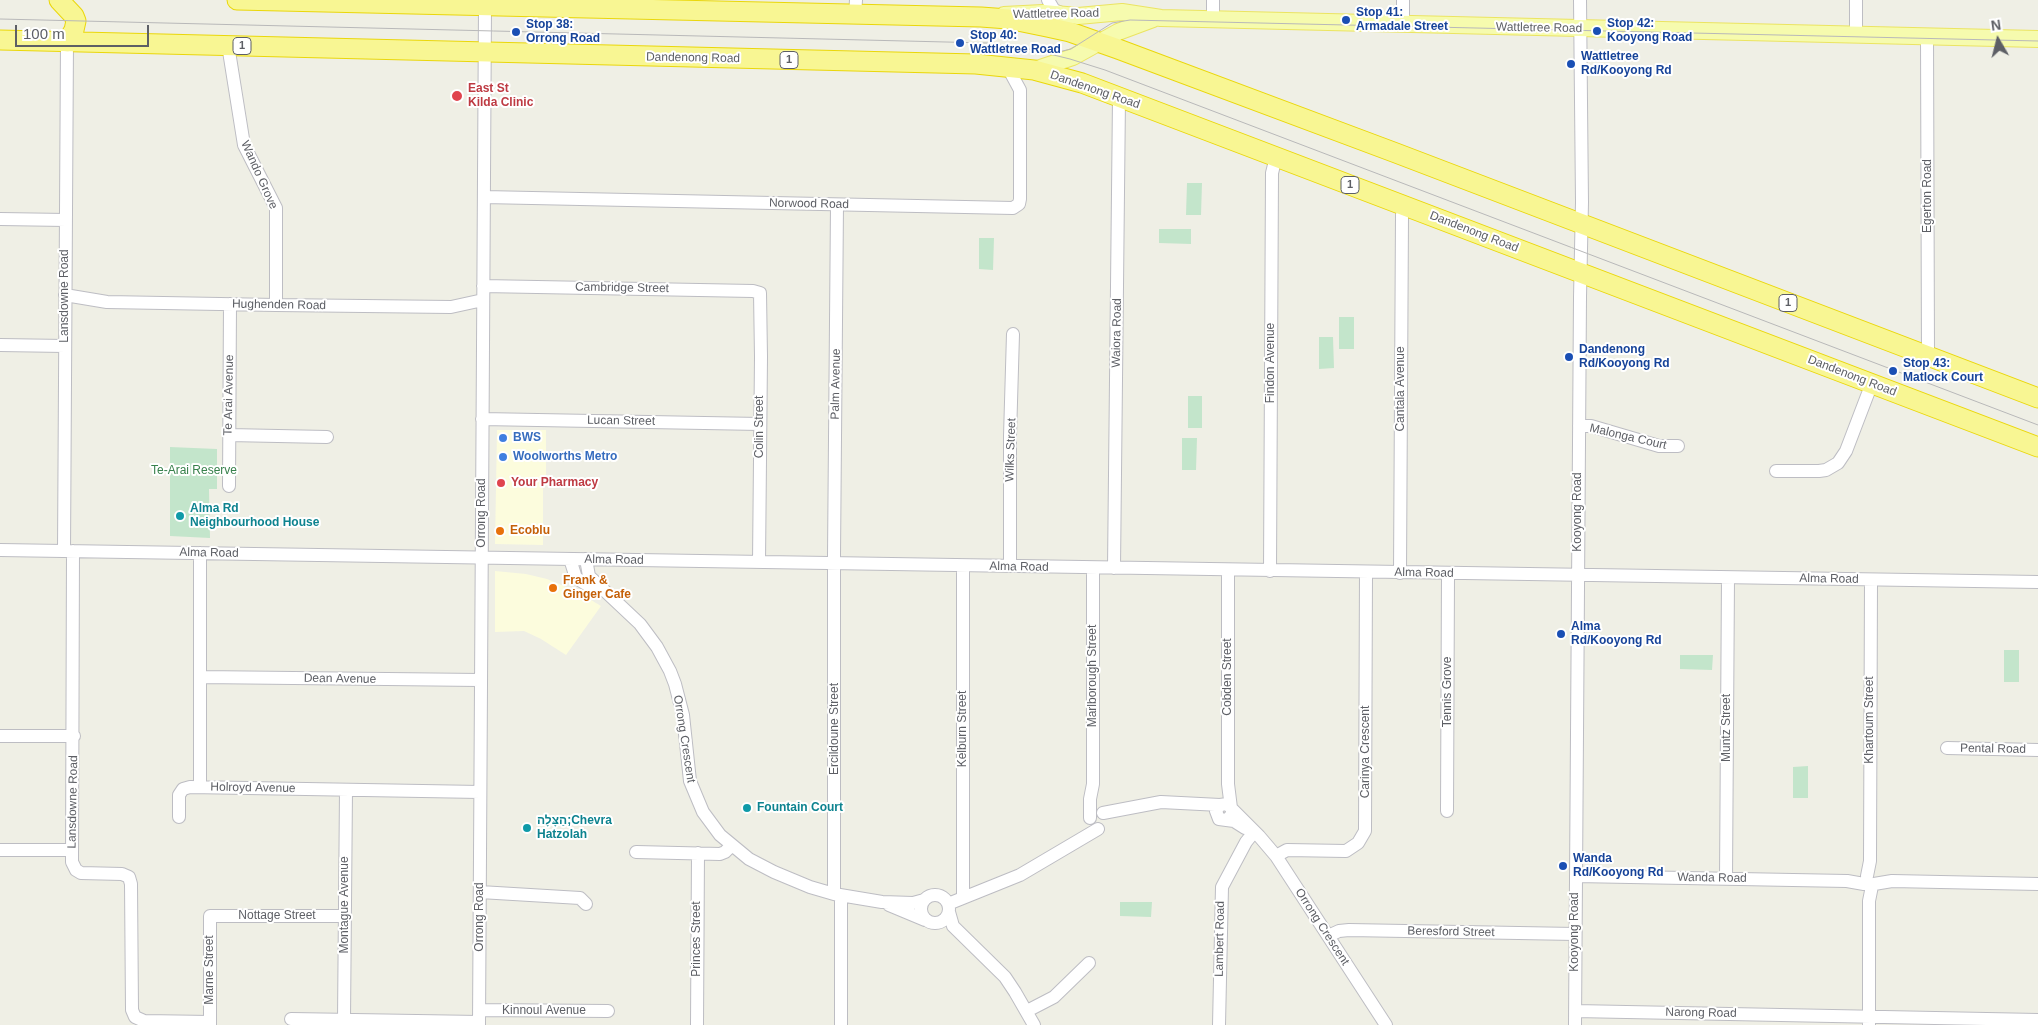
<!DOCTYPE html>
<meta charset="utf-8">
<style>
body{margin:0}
#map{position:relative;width:2038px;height:1025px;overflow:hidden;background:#efefe5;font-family:Helvetica,sans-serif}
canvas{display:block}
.north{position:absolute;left:1973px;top:15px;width:50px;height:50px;-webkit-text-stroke:4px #fff;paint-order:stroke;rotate:352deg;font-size:14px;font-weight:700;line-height:20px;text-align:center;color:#5d5f65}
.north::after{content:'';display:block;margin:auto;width:18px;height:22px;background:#5d5f65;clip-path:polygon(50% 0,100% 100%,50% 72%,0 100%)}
.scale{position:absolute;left:15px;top:25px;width:134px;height:22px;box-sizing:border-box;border:2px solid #5d5f65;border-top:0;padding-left:6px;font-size:15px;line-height:18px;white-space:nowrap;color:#5d5f65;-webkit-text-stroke:4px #fff;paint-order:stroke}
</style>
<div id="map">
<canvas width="2038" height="1025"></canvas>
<div class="north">N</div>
<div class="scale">100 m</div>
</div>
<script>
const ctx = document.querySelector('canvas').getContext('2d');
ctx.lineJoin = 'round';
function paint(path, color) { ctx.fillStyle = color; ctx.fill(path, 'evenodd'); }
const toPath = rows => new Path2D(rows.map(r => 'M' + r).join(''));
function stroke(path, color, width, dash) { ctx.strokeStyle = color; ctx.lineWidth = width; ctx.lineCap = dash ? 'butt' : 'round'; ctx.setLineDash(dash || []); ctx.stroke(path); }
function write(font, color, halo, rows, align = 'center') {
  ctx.font = font + ' Helvetica,Heebo,sans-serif'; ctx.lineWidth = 4; ctx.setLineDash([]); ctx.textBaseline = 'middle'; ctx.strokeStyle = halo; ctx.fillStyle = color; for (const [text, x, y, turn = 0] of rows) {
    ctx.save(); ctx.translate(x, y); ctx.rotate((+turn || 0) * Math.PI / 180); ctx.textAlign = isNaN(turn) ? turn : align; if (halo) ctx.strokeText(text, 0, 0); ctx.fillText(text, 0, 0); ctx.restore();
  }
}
paint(toPath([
 [497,430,546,430,546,478,543,478,543,545,495,544],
 [495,571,526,574,547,579,576,591,601,606,566,655,541,639,524,631,495,632]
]), '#fcfcdd');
paint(toPath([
 [1187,183,1202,183,1201,215,1186,215],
 [1159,229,1191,229,1191,244,1159,243],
 [979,238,994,238,993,270,979,269],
 [1339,317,1354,317,1354,349,1339,349],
 [1319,337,1333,337,1334,368,1319,369],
 [1188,396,1202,396,1202,428,1188,428],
 [1182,438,1197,438,1196,470,1182,470],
 [170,447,217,449,217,489,209,489,210,538,170,536],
 [2004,650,2019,650,2019,682,2004,682],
 [1680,655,1713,655,1712,670,1680,669],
 [1808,766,1808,798,1793,798,1793,767],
 [1120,902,1152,902,1151,917,1120,916]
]), '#c3e5cb');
const minor = toPath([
 [1048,0,1054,10,1064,14],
 [1213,0,1213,19],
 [1403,0,1403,24],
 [1856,0,1856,35],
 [855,15,856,0],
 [1927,36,1928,356],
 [228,45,244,145,276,208,276,305],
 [484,197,1013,208,1019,204,1020,199,1020,90,1007,66],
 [0,219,66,220],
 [483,286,753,291,760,293,761,357,759,562],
 [65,295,107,302,276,305,451,307,483,300],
 [0,345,65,346],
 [482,419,760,424],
 [1579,426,1591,426,1659,446,1678,446],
 [229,435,327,437],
 [1776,471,1819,471,1826,470,1838,463,1846,451,1872,383],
 [229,486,230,304],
 [0,550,2038,582],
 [64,551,67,42],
 [73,551,72,862,76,870,81,873,122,874,129,877,131,884,132,1010,135,1017,144,1021,210,1022],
 [570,559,576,578,598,591],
 [586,559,589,576,640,624,657,647,670,671,675,684,683,715,690,781,703,812,720,835,749,859,774,872,810,887,834,894,882,902,913,903,924,900],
 [963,566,963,897],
 [1010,566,1010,436,1013,334],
 [1114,568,1119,98],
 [1228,570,1228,784,1231,808],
 [1270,571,1272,173,1276,157],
 [1400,573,1402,215,1405,205],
 [200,677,480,680],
 [0,736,74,736],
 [1947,748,2038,750],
 [200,787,200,553],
 [1232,809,1259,836,1276,856,1386,1025],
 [1447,811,1448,574],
 [1103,813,1161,802,1220,805],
 [179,817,179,795,183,789,190,787,480,792],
 [1090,818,1090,799,1093,784,1093,568],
 [1227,820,1232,814,1232,809,1227,804,1220,805,1216,811,1219,819,1234,821,1245,828],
 [0,850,72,850],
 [636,852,720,854,725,852,731,846],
 [1276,856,1287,850,1346,851,1358,843,1365,831,1366,572],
 [1576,876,1847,881,1864,884],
 [1867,876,1870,861,1871,580],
 [1726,878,1728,578],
 [1874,884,1892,881,2038,884],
 [480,892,580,898,586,904],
 [834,894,834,555,837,205],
 '921 909a14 14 0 1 1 28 0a14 14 0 1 1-28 0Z',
 [948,904,1020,875,1098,829],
 [889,905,925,920],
 [949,912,953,926,1005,977,1015,992,1034,1025],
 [1328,936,1339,931,1349,930,1575,934],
 [479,1010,608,1011],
 [1027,1011,1054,997,1089,963],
 [1575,1011,2038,1020],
 [291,1019,479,1022],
 [344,1019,346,790],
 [210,1025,210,916,345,916],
 [479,1025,485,7],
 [697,1025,698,853],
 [841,1025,841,896],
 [1219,1025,1222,887,1246,842,1254,832],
 [1575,1025,1580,297,1582,202,1580,0],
 [1869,1025,1869,901,1872,886]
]);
const major = toPath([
 [1004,15,1043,13,1078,16,1122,12,1161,18,2038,39],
 [1034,70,1073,57,1118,32,1153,19]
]);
const highway = toPath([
 [59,0,74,16,76,21,74,30,67,42],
 [237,0,981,17,1008,19,1047,27,1070,32,1118,49,1396,153,2038,398],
 [0,40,976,64,1034,70,1082,83,2038,447]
]);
stroke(minor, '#bdbdc3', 14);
stroke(major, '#ebe462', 18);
stroke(highway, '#ead70a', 21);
stroke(minor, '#fff', 12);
stroke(major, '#f6fbae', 16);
stroke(highway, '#f8f693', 19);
stroke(toPath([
 [0,19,987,43,1029,49,1070,59,1105,70,2038,425],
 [1054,53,1071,49,1112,23,1130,20,2038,41]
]), '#b8b8b9', 1);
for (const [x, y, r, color] of [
 [1346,20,5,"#1a4fb4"],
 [1597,31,5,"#1a4fb4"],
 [516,32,5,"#1a4fb4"],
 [960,43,5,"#1a4fb4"],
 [1571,64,5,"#1a4fb4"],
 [457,96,6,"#e0444e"],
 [1569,357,5,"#1a4fb4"],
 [1893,371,5,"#1a4fb4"],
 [503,438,5,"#3f7fe0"],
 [503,457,5,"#3f7fe0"],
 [501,483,5,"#e0444e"],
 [180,516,5,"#0f9aa8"],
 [500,531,5,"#e8710a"],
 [553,588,5,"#e8710a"],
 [1561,634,5,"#1a4fb4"],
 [747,808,5,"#0f9aa8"],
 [527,828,5,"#0f9aa8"],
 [1563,866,5,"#1a4fb4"]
]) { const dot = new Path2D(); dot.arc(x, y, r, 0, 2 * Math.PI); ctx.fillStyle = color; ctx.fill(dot); stroke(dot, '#fff', 2); }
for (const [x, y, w] of [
 [242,46,18],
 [789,60,18],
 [1350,185,18],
 [1788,303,18]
]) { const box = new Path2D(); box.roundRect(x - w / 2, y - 8.5, w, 17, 4); ctx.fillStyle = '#fff'; ctx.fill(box); stroke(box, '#5d5f65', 1); }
write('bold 11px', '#5d5f65', null, [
 ["1",242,46],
 ["1",789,60],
 ["1",1350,185],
 ["1",1788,303]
]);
write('bold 12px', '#164399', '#fff', [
 ["Stop 41:",1356,13],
 ["Armadale Street",1356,27],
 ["Stop 42:",1607,24],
 ["Kooyong Road",1607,38],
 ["Stop 38:",526,25],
 ["Orrong Road",526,39],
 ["Stop 40:",970,36],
 ["Wattletree Road",970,50],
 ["Wattletree",1581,57],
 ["Rd/Kooyong Rd",1581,71],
 ["Dandenong",1579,350],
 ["Rd/Kooyong Rd",1579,364],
 ["Stop 43:",1903,364],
 ["Matlock Court",1903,378],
 ["Alma",1571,627],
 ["Rd/Kooyong Rd",1571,641],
 ["Wanda",1573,859],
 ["Rd/Kooyong Rd",1573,873]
], 'left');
write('12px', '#5d5f65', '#fff', [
 ["Wattletree Road",1056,14,-1],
 ["Wattletree Road",1539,28,1],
 ["Dandenong Road",693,58,1],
 ["Dandenong Road",1095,90,19],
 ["Wando Grove",259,175,66],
 ["Egerton Road",1928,196,-90],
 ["Norwood Road",809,204,1],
 ["Dandenong Road",1474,232,21],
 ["Cambridge Street",622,288,1],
 ["Lansdowne Road",65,296,-90],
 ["Hughenden Road",279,305,1],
 ["Waiora Road",1117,333,-89],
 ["Findon Avenue",1271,363,-90],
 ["Dandenong Road",1852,376,21],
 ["Palm Avenue",836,384,-89],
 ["Cantala Avenue",1401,389,-90],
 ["Te Arai Avenue",229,395,-89],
 ["Lucan Street",621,421,1],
 ["Colin Street",760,427,-90],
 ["Malonga Court",1628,437,13],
 ["Wilks Street",1011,450,-88],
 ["Kooyong Road",1578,512,-90],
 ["Orrong Road",482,513,-90],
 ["Alma Road",209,553,1],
 ["Alma Road",614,560,1],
 ["Alma Road",1019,567,1],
 ["Alma Road",1424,573,1],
 ["Alma Road",1829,579,1],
 ["Marlborough Street",1093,676,-90],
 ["Cobden Street",1228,677,-90],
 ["Dean Avenue",340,679,1],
 ["Tennis Grove",1448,692,-90],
 ["Khartoum Street",1870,720,-90],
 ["Muntz Street",1727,728,-90],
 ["Ercildoune Street",835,729,-90],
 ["Kelburn Street",963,729,-90],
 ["Orrong Crescent",684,739,81],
 ["Pental Road",1993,749,1],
 ["Carinya Crescent",1366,752,-90],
 ["Holroyd Avenue",253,788,1],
 ["Lansdowne Road",73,802,-89],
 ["Wanda Road",1712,878,1],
 ["Montague Avenue",345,905,-90],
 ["Nottage Street",277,916],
 ["Orrong Road",480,917,-90],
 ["Orrong Crescent",1322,927,57],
 ["Beresford Street",1451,932,1],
 ["Kooyong Road",1575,932,-90],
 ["Princes Street",697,939,-90],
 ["Lambert Road",1220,939,-89],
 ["Marne Street",210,970,-90],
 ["Kinnoul Avenue",544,1011],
 ["Narong Road",1701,1013,1]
]);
write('bold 12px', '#be3a42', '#fff', [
 ["East St",468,89],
 ["Kilda Clinic",468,103],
 ["Your Pharmacy",511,483]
], 'left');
write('bold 12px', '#366cbe', '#fff', [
 ["BWS",513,438],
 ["Woolworths Metro",513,457]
], 'left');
write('12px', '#38814c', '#fff', [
 ["Te-Arai Reserve",194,471]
]);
write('bold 12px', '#0d838f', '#fff', [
 ["Alma Rd",190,509],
 ["Neighbourhood House",190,523],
 ["Fountain Court",757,808],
 ["הַצָּלָה;Chevra",537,821],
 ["Hatzolah",537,835]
], 'left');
write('bold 12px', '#c56008', '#fff', [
 ["Ecoblu",510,531],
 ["Frank &",563,581],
 ["Ginger Cafe",563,595]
], 'left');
</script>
